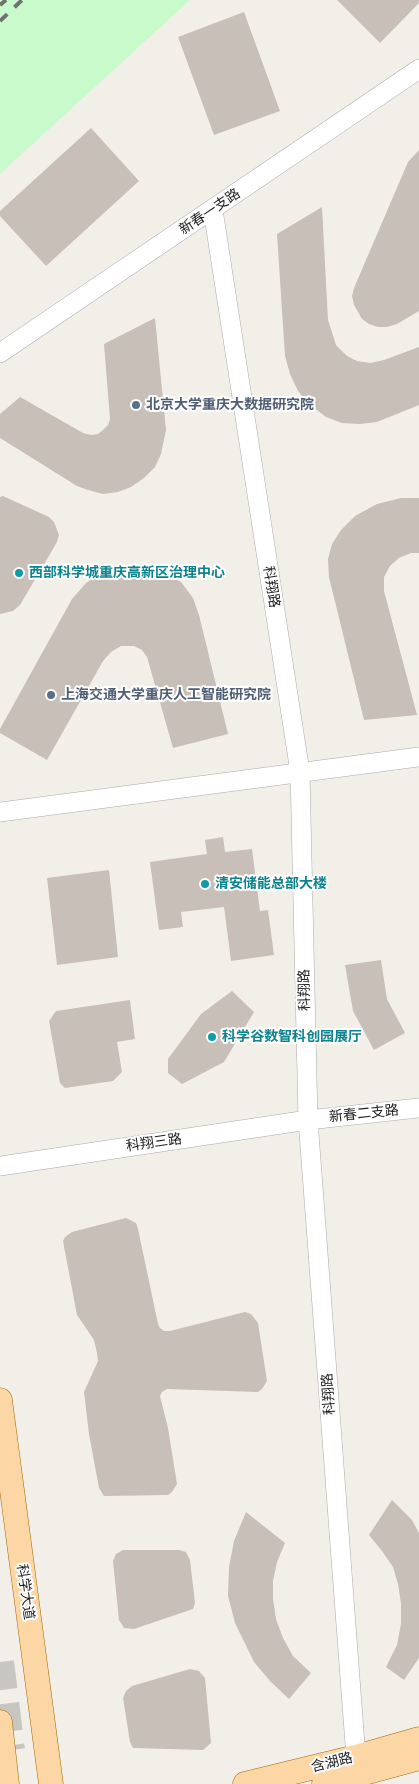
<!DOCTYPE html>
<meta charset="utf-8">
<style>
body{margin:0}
canvas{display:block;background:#f2efe9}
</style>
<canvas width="419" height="1784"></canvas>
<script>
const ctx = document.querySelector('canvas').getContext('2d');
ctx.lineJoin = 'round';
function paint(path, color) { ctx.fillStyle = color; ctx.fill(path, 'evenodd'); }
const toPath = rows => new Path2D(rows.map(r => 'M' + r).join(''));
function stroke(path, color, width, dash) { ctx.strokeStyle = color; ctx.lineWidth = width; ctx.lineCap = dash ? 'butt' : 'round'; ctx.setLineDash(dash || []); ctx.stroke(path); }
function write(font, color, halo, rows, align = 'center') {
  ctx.font = font + ' "Fira Sans Condensed","Noto Sans SC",sans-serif'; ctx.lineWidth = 4; ctx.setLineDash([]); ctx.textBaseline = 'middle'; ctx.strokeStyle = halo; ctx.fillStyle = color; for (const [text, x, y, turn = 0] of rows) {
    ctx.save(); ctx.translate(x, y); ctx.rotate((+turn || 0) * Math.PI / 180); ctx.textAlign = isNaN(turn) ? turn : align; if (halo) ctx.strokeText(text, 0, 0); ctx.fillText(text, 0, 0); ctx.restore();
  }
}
paint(toPath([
 [0,0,190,0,0,174]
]), '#c8facc');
paint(toPath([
 [337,0,419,0,419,3,380,43],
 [244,12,280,111,214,135,178,37],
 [91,128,139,181,46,266,0,216,0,211],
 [419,150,419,311,397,324,387,327,378,327,369,324,362,319,354,305,352,296,354,288,408,162],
 [322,207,328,320,336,345,347,356,357,361,370,363,384,360,419,347,419,405,377,422,360,424,342,423,326,417,309,404,298,391,290,374,285,356,277,234],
 [155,318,166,430,161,454,155,467,144,478,131,487,118,492,103,494,88,490,77,486,0,438,0,414,20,397,83,433,91,435,98,434,103,430,108,425,110,419,104,344],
 [3,496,49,517,54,522,59,535,57,542,20,605,13,611,0,614,0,497],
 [401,498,419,498,419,553,411,553,399,558,390,566,384,577,384,591,417,715,364,720,329,577,328,559,332,544,341,530,355,516,377,504],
 [124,567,145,568,165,572,181,582,193,598,199,615,228,734,173,748,147,657,142,650,134,646,121,646,111,652,103,661,47,760,0,733,0,729,72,599,86,583,104,572],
 [223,837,225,852,252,849,260,911,268,910,274,955,231,961,224,907,181,912,183,927,159,930,150,862,207,854,205,840],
 [109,870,118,957,57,965,47,878],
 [381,960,387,999,405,1033,374,1050,353,1011,345,965],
 [232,991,254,1012,224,1062,182,1084,168,1073,168,1059,201,1014],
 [130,1000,135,1039,117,1042,122,1072,113,1081,65,1088,60,1083,49,1021,56,1011],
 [126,1218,136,1223,138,1229,158,1324,160,1328,164,1331,170,1331,245,1312,251,1314,258,1323,267,1381,262,1389,258,1392,167,1389,162,1392,160,1396,168,1428,177,1484,172,1492,168,1495,104,1496,99,1488,89,1434,84,1392,98,1361,97,1353,94,1340,77,1315,63,1241,65,1237,72,1232],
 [392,1500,412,1520,419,1533,419,1658,404,1680,386,1667,397,1645,401,1624,401,1604,398,1584,393,1567,382,1551,369,1535],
 [246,1512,285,1543,277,1562,273,1581,273,1599,276,1619,283,1638,293,1656,311,1673,289,1699,270,1681,254,1662,235,1623,228,1596,229,1567,234,1541],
 [123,1550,179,1550,186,1552,190,1560,195,1603,193,1609,134,1629,124,1628,119,1620,113,1561,116,1554],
 [190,1669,199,1671,205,1678,211,1743,203,1750,133,1748,130,1742,123,1698,126,1691,132,1686]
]), '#c7bfb8');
stroke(toPath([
 [0,1662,11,1750]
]), '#c8c6c1', 28, [28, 14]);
const minor = toPath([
 [213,210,300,772,308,1120,357,1771],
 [0,353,419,69],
 [0,812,419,757],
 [0,1166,308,1120,419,1108]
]);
const major = toPath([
 [0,1400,51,1784],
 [0,1722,7,1784],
 [245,1784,356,1757,419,1739],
 [324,1784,419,1758]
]);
stroke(minor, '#a9a9a9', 20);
stroke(major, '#a06b00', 25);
stroke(minor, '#fff', 19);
stroke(major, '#fcd6a4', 24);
stroke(toPath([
 [0,5,6,0],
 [0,21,22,0]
]), '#707070', 4, [10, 10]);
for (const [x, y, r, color] of [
 [136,405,5,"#5c6f8a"],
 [19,573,5,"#0f9aa8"],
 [51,695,5,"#5c6f8a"],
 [205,884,5,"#0f9aa8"],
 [212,1037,5,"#0f9aa8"]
]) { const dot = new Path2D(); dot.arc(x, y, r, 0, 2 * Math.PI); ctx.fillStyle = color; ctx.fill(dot); stroke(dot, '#fff', 2); }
write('14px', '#222', '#fff', [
 ["新春一支路",210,212,-34],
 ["科翔路",271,587,81],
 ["科翔路",305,990,-91],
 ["新春二支路",364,1114,-6],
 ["科翔三路",154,1143,-8],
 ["科翔路",329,1394,-94],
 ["科学大道",25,1592,82],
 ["含湖路",332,1763,-14]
]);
write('bold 14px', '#4e5e75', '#fff', [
 ["北京大学重庆大数据研究院",146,405],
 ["上海交通大学重庆人工智能研究院",61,695]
], 'left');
write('bold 14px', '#0d838f', '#fff', [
 ["西部科学城重庆高新区治理中心",29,573],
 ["清安储能总部大楼",215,884],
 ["科学谷数智科创园展厅",222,1037]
], 'left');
</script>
